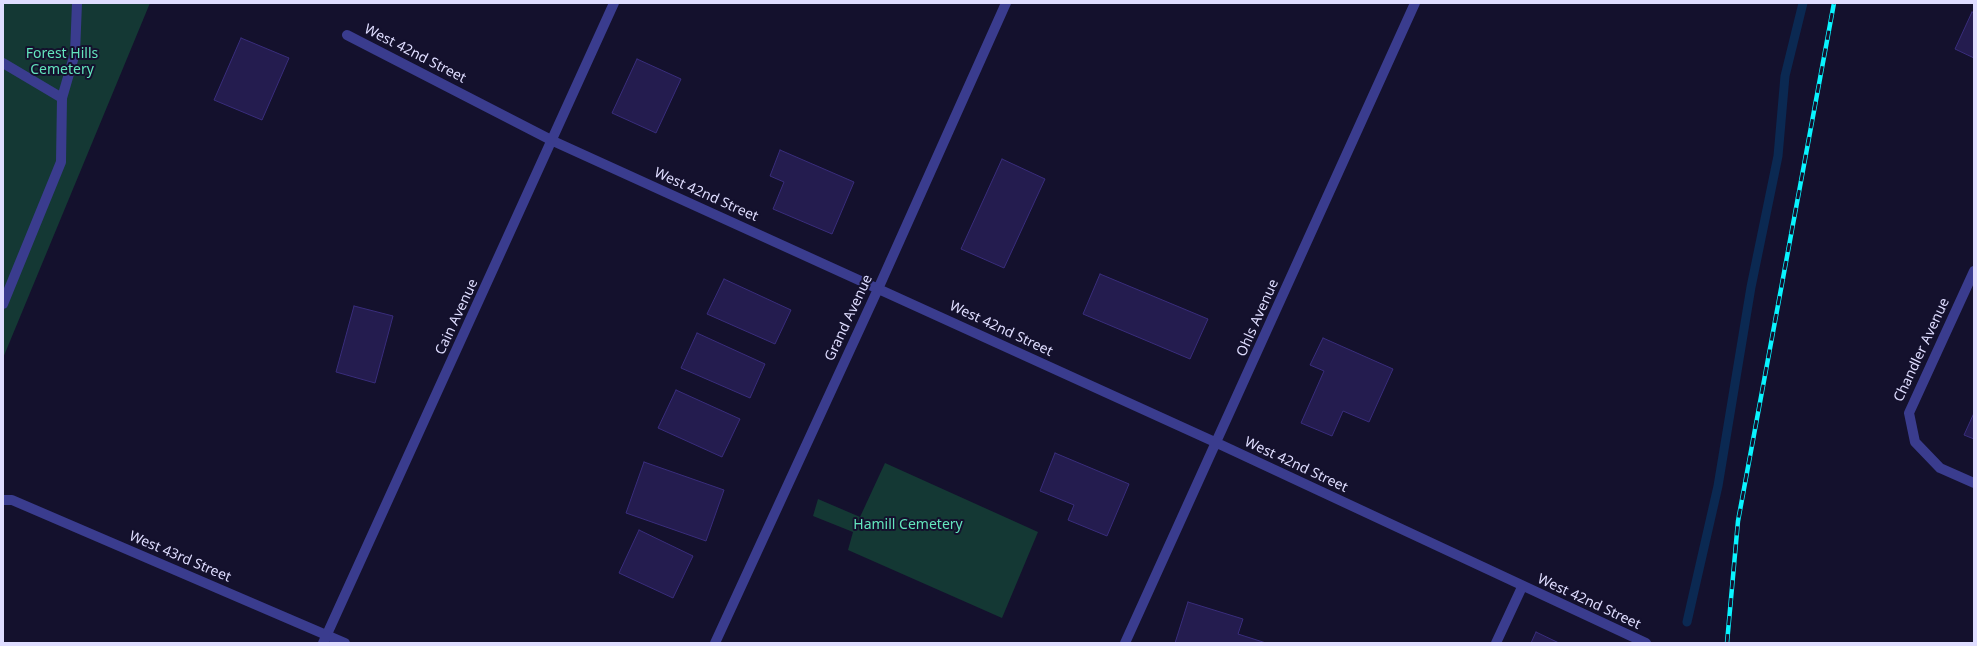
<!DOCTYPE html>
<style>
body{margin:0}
#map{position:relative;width:1977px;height:646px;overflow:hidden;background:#14112d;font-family:"Noto Sans",sans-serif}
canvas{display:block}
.frame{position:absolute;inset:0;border:4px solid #dfddff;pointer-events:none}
</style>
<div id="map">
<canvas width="1977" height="646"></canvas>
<div class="frame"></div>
</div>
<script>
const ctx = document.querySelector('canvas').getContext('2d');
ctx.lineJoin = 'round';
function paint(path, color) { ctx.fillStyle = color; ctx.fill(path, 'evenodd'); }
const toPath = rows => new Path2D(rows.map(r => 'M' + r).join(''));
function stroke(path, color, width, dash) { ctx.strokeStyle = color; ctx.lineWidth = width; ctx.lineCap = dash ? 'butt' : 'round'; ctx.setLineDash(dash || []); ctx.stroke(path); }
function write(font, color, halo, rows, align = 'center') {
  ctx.font = font + ' "Noto Sans",sans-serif'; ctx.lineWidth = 4; ctx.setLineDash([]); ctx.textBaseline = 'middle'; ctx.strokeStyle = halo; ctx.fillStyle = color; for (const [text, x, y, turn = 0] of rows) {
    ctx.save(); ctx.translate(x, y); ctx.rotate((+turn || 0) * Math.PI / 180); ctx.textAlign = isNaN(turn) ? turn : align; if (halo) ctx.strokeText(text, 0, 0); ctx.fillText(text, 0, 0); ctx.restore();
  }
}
paint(toPath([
 [3,3,150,3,3,358],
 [885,463,1038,532,1002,618,848,550,853,532,813,516,818,499,860,517]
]), '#143834');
stroke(toPath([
 [1687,622,1718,486,1751,287,1778,156,1785,76,1803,3]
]), '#0b2952', 9);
const building = toPath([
 [1972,12,1974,13,1974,58,1955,49,1972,12],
 [241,38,289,58,262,120,214,100,241,38],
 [637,59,681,79,656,133,612,113,637,59],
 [780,150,854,182,832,234,773,209,784,182,770,176,780,150],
 [1002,159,1045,179,1004,268,961,249,1002,159],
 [1100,274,1208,319,1190,359,1083,314,1100,274],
 [724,279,791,310,775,344,707,314,724,279],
 [354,306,393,316,375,383,336,372,354,306],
 [697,333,765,364,750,398,681,368,697,333],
 [1323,338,1393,369,1369,422,1343,411,1332,436,1301,423,1324,371,1310,365,1323,338],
 [676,390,740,419,722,457,658,428,676,390],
 [1974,413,1974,439,1964,435,1974,413],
 [1055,453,1129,484,1107,536,1068,520,1074,505,1040,491,1055,453],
 [644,462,724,490,706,541,626,513,644,462],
 [639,530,693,556,673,598,619,573,639,530],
 [1188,602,1243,619,1238,634,1266,643,1175,643,1188,602],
 [1536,632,1559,643,1531,643,1536,632]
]);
paint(building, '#241c4f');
stroke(building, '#392d7c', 1);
stroke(toPath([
 [347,35,553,141,1217,443,1646,643],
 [3,63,62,98],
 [1974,271,1909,413,1915,442,1940,468,1974,483],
 [3,304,61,162,62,98,75,53,77,3],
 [3,500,12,500,345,643],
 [323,643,614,3],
 [715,643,878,289,1006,3],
 [1125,643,1415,3],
 [1496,643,1522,587]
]), '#3a3c8e', 10);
const rail = toPath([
 [1727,643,1738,521,1834,3]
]);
stroke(rail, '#09f4ff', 4.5);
stroke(rail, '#14112d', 3, [9]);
write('14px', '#63e5bd', '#14112d', [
 ["Forest Hills",62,54],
 ["Cemetery",62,70],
 ["Hamill Cemetery",908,525]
]);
write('14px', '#dfddff', '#14112d', [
 ["West 42nd Street",415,54,27],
 ["West 42nd Street",706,195,24],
 ["Cain Avenue",457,317,-65],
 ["Grand Avenue",849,318,-65],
 ["Ohls Avenue",1258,318,-66],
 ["West 42nd Street",1001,329,25],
 ["Chandler Avenue",1922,350,-65],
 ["West 42nd Street",1296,465,25],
 ["West 43rd Street",180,557,23],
 ["West 42nd Street",1589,602,25]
]);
</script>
